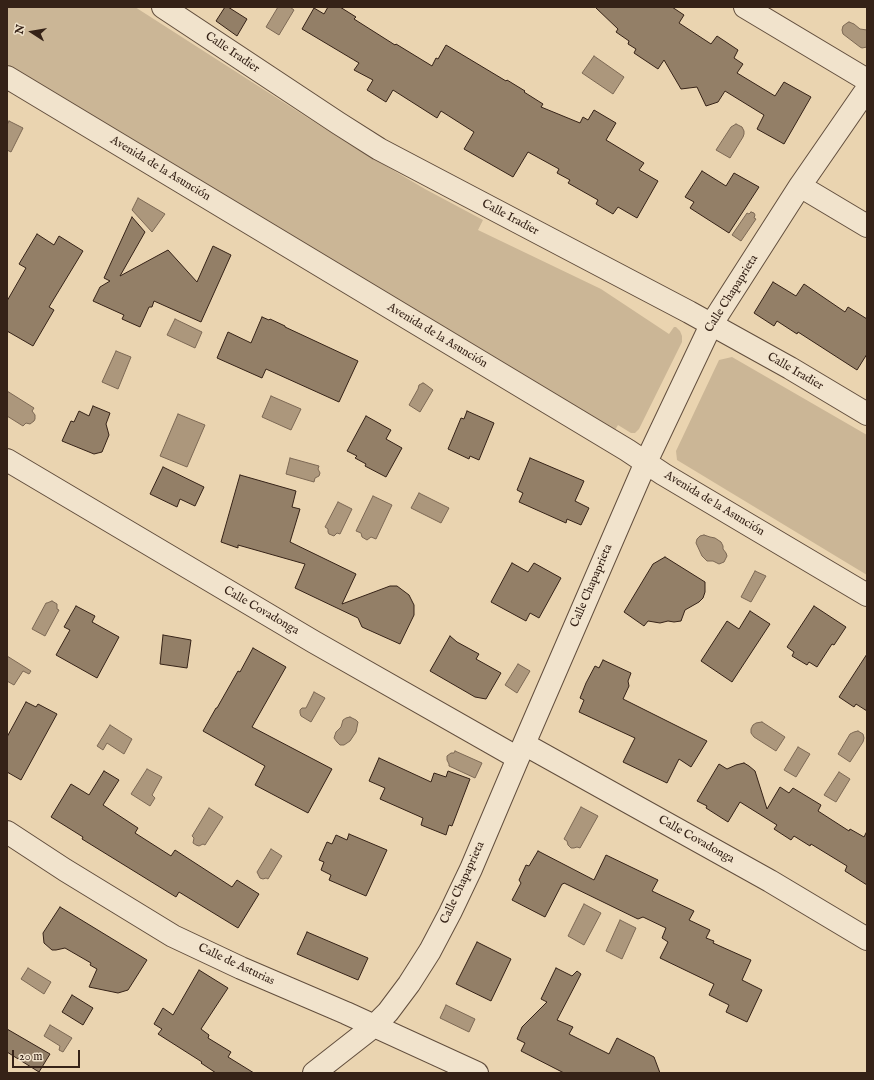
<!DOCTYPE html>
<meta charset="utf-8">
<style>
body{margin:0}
#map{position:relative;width:874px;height:1080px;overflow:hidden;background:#ead4b0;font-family:"IM FELL English",serif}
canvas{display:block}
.frame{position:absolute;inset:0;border:8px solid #352217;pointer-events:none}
.north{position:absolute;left:12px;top:12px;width:40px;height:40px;-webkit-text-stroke:3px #f1e3cc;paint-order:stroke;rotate:282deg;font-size:11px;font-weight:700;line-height:16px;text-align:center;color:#352217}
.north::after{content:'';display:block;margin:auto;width:14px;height:18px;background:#352217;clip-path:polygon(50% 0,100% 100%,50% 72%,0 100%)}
.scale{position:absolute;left:12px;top:1050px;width:68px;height:18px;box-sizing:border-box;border:2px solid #352217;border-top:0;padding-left:5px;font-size:12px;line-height:14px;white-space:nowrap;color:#352217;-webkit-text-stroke:3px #f1e3cc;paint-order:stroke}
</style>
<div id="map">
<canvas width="874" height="1080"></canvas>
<div class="frame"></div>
<div class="north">N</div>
<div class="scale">20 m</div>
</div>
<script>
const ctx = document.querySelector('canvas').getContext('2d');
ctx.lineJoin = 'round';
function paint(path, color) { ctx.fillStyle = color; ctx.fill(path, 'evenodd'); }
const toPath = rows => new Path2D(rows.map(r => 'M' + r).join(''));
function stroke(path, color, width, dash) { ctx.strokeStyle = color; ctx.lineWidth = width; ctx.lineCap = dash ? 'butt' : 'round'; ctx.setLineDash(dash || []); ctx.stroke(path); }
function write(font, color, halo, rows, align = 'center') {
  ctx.font = font + ' "IM FELL English",serif'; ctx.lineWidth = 3; ctx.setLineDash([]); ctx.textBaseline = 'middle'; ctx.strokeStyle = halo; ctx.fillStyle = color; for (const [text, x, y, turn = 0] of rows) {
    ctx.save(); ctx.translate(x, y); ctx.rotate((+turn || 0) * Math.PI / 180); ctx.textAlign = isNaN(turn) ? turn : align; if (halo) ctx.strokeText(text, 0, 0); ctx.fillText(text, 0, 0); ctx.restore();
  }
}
paint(toPath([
 [7,7,135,7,347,143,425,189,483,220,478,230,601,289,669,334,674,327,676,327,680,331,682,336,682,342,639,429,635,433,631,433,618,425,615,430,485,351,65,101,7,64],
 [732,357,867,435,867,575,677,460,676,451,719,360]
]), '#cbb696');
const water = toPath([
 [278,7,290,7,294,10,279,35,266,27,278,7],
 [849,22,854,24,860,29,867,30,867,47,862,48,860,47,843,34,842,30,843,26,847,23,849,22],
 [594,56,624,77,613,94,582,73,594,56],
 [9,121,23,128,11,152,7,150,7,125,9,121],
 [736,124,742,127,744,131,744,134,743,137,730,158,716,150,731,127,736,124],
 [138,198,165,214,152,232,132,210,138,198],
 [751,212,754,213,755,215,754,218,756,219,741,241,732,235,747,213,749,214,751,212],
 [175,319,202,332,195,348,167,335,175,319],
 [116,351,131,357,118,389,102,382,116,351],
 [423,383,425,384,433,390,420,412,409,405,418,389,419,385,423,383],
 [7,391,34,408,32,411,35,415,35,419,34,421,30,424,26,423,23,426,7,416,7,391],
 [271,396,301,409,291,430,262,417,271,396],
 [178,414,205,425,187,467,160,456,178,414],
 [290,458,319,466,318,469,320,473,319,476,315,478,314,482,286,474,290,458],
 [419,493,449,508,441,523,411,508,419,493],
 [373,496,392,505,376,539,371,537,367,540,362,537,361,533,356,531,373,496],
 [338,502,352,509,340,534,337,533,334,536,329,534,328,532,328,529,325,527,338,502],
 [704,535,710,537,715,538,721,542,723,546,723,549,726,553,727,556,724,562,719,564,713,561,707,561,702,556,696,543,697,539,700,536,704,535],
 [755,571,766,576,751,602,741,597,755,571],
 [52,601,57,604,57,609,59,610,45,636,32,629,46,603,47,603,52,601],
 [7,656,31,671,29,674,23,671,14,685,7,681,7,656],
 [518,664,530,671,517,693,505,685,518,664],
 [314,692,325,698,311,722,301,716,300,713,300,710,302,708,306,708,314,692],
 [350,717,356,720,358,722,356,732,350,741,344,745,340,745,337,742,334,738,336,732,341,727,343,720,346,718,350,717],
 [762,722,785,737,776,751,754,737,751,733,751,729,753,725,756,723,762,722],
 [110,725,132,739,124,754,107,743,103,750,97,746,110,725],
 [858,731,863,734,864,738,863,742,850,762,838,754,850,734,854,732,858,731],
 [798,747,810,754,796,777,784,770,798,747],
 [455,751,482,763,475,778,449,766,449,764,447,760,447,756,451,753,454,753,455,751],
 [147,769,162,777,152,795,155,798,150,806,131,794,147,769],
 [839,772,850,779,836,802,824,795,839,772],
 [581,807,598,816,580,848,577,847,574,848,571,848,568,845,567,841,564,839,581,807],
 [209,808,223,817,205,845,203,844,199,846,196,845,193,843,194,838,192,836,209,808],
 [271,849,282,856,268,879,266,878,263,879,260,878,257,872,271,849],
 [584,904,601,913,584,945,568,936,584,904],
 [620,920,636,928,622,959,606,951,620,920],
 [28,968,51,982,44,994,21,979,28,968],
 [446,1005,475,1019,469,1032,440,1018,446,1005],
 [50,1025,72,1038,63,1052,59,1050,60,1046,44,1036,50,1025]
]);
paint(water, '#ac977c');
stroke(water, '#7c6854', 1);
const building = toPath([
 [225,7,228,7,247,19,237,36,216,21,225,7],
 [328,7,340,7,356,17,354,19,395,45,396,44,432,66,436,58,438,59,446,45,506,81,507,80,525,91,524,92,543,104,541,107,580,123,583,117,588,120,594,110,616,123,606,140,644,163,639,170,658,181,637,218,618,207,613,214,596,204,598,200,568,183,570,180,557,173,559,169,528,152,513,177,464,149,474,132,441,111,437,118,393,90,386,102,367,90,373,80,354,70,359,63,302,29,314,8,324,14,328,7],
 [595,7,672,7,684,15,679,23,711,44,717,36,738,50,734,58,743,64,737,73,775,96,784,82,811,97,784,144,757,129,764,115,725,91,718,102,706,106,697,87,681,89,664,60,658,69,634,53,636,49,628,44,629,41,616,32,618,29,595,7],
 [702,171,726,186,734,173,759,187,729,233,690,208,694,202,685,197,702,171],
 [132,217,145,232,120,276,168,250,197,282,213,246,231,255,201,322,154,301,152,307,149,307,140,327,122,319,124,315,93,301,100,287,110,281,104,278,132,217],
 [37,234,54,245,59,236,83,251,49,307,54,310,33,346,7,331,7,301,26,268,19,264,37,234],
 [773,282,796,296,804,284,845,312,848,307,867,319,867,354,857,370,798,332,797,334,777,321,774,326,754,313,773,282],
 [262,317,269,320,270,319,285,326,285,327,358,361,339,402,266,369,262,378,217,358,228,332,251,343,262,317],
 [93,406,110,413,106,424,109,435,102,452,94,454,62,441,71,421,74,422,79,411,89,416,93,406],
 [467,411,494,423,479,460,470,456,469,459,448,449,461,418,464,419,467,411],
 [366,416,391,430,386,439,402,448,386,477,365,466,366,464,355,458,357,456,347,451,366,416],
 [530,458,584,481,575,501,589,508,581,525,567,519,566,523,519,502,523,493,517,490,530,458],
 [163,467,204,487,195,506,180,499,177,507,150,494,163,467],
 [240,475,296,491,292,507,300,509,290,542,356,574,342,604,390,586,397,586,409,595,414,605,414,615,400,644,362,627,358,618,295,588,305,564,238,545,238,548,221,542,240,475],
 [665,557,705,582,705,592,703,598,699,602,685,610,681,621,674,622,668,621,660,623,648,621,644,626,624,612,653,564,665,557],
 [512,563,528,572,534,563,561,578,539,618,530,613,526,621,491,602,512,563],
 [76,606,95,616,92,622,119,637,97,678,56,655,70,630,64,627,76,606],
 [814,606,846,627,834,645,832,644,817,667,809,662,807,665,792,656,794,652,787,647,814,606],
 [750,611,770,624,732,682,701,661,727,621,739,629,750,611],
 [163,635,191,640,187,668,160,664,163,635],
 [450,636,457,642,479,654,476,659,501,673,486,699,475,697,430,671,450,636],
 [253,648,286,667,252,727,332,769,308,813,255,785,265,766,203,731,216,708,217,708,238,671,240,672,253,648],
 [867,654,867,711,856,704,854,707,839,697,867,654],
 [603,660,631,673,628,681,629,686,623,699,707,741,691,767,679,759,667,783,623,762,635,738,579,712,584,700,580,698,586,683,595,666,599,668,603,660],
 [26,702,36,707,38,704,57,714,21,780,7,772,7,737,26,702],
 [379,758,431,782,434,773,446,777,448,771,470,779,452,826,449,825,446,835,421,825,423,818,380,799,385,788,369,781,379,758],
 [744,763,749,766,755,771,767,809,780,787,789,793,793,788,821,805,818,811,849,831,850,829,864,837,867,831,867,885,845,871,847,866,811,844,810,846,794,836,791,840,774,829,777,825,740,802,728,822,706,808,707,806,697,801,719,764,727,769,736,765,744,763],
 [104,771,119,780,103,805,138,828,135,833,171,856,175,850,232,887,237,880,259,894,238,928,179,892,176,897,82,839,83,837,51,817,71,784,89,795,104,771],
 [349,834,387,850,366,896,329,880,331,875,321,870,324,862,319,860,327,842,332,844,336,835,347,840,349,834],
 [538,851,594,880,606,855,658,880,652,891,694,911,689,920,710,930,706,938,714,941,713,943,751,960,742,980,762,990,747,1022,726,1012,729,1005,709,995,714,984,660,958,668,942,662,938,666,928,643,917,638,919,564,883,563,884,562,884,545,917,512,900,521,883,519,880,526,865,529,866,538,851],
 [60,907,147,960,128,990,118,993,89,987,97,969,90,965,91,963,65,948,56,950,52,950,44,943,43,933,60,907],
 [307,932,368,958,358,980,297,954,307,932],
 [477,942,511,959,491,1001,456,984,477,942],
 [556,968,572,976,577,971,581,974,557,1020,573,1027,569,1034,609,1054,617,1038,654,1057,660,1073,564,1073,521,1051,525,1043,517,1039,522,1027,547,1002,541,999,556,968],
 [199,970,228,988,201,1029,209,1035,208,1038,231,1052,228,1057,254,1073,216,1073,201,1063,202,1062,158,1034,162,1029,154,1024,163,1008,173,1015,199,970],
 [72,995,93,1008,83,1025,62,1012,72,995],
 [7,1029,50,1054,39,1072,7,1052,7,1029]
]);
paint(building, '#937f67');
stroke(building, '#352217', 1);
const street = toPath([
 [163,7,338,123,379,149,689,312,790,368,867,414],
 [745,7,867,80],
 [7,77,627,450,663,474,867,595],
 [800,186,867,226],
 [7,460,314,642,518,758],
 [524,744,770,881,867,939],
 [7,832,65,870,173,936,241,968,346,1013,477,1073],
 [314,1073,374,1026,388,1012,409,984,430,951,450,913,471,869,524,744,646,462,711,325,800,186,867,89]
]);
stroke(street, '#624e3d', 24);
stroke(street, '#f1e3cc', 22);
write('12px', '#352217', '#f1e3cc', [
 ["Calle Iradier",232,53,34],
 ["Avenida de la Asunción",160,169,31],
 ["Calle Iradier",510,218,28],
 ["Calle Chapaprieta",732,294,-58],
 ["Avenida de la Asunción",437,336,31],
 ["Calle Iradier",795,372,30],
 ["Avenida de la Asunción",714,504,31],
 ["Calle Chapaprieta",592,586,-67],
 ["Calle Covadonga",261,611,30],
 ["Calle Covadonga",696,840,29],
 ["Calle Chapaprieta",463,883,-65],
 ["Calle de Asturias",236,965,25]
]);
</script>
